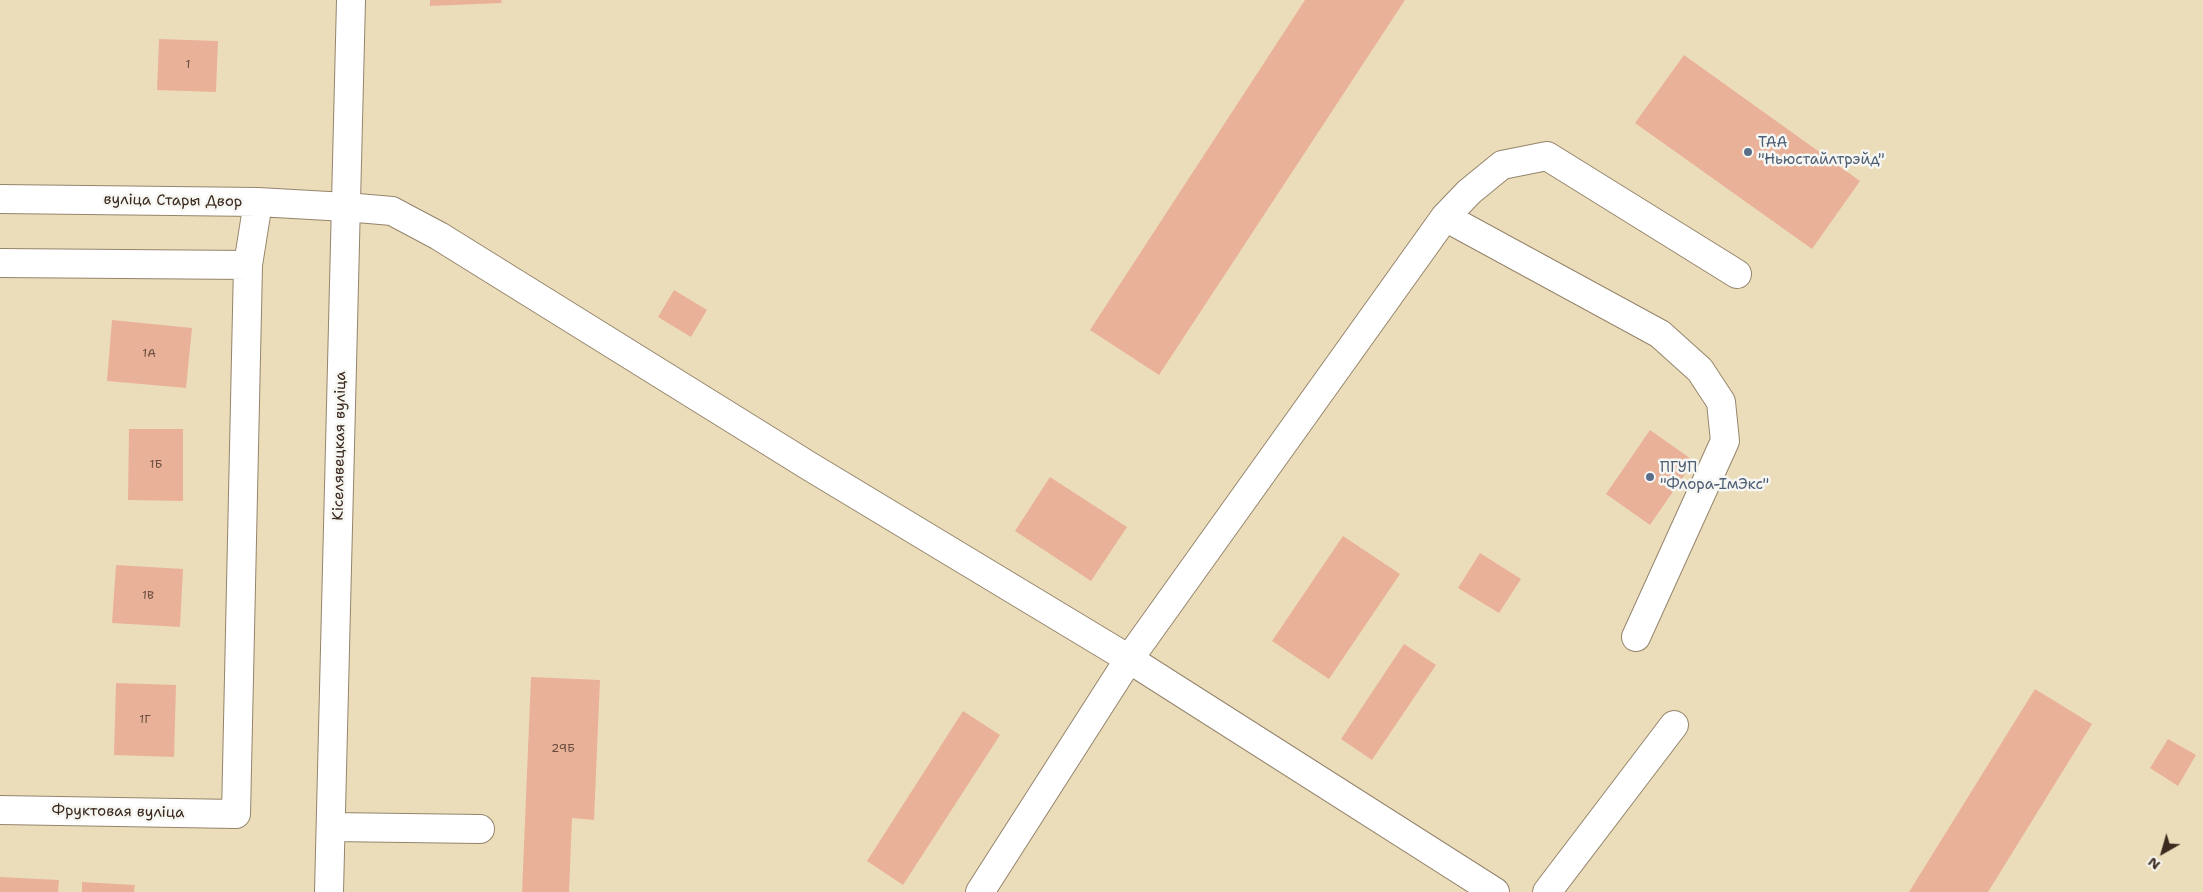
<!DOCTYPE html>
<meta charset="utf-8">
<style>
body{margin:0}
#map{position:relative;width:2203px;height:892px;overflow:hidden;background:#ecddba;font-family:"Shantell Sans",sans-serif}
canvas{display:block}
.north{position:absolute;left:2138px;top:827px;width:50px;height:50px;-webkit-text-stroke:4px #f6f6f2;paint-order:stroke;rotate:218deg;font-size:14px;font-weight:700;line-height:20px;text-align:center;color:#3b2a1e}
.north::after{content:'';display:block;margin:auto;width:18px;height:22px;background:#3b2a1e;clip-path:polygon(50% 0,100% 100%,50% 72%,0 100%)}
</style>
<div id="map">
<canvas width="2203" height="892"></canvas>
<div class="north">N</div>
</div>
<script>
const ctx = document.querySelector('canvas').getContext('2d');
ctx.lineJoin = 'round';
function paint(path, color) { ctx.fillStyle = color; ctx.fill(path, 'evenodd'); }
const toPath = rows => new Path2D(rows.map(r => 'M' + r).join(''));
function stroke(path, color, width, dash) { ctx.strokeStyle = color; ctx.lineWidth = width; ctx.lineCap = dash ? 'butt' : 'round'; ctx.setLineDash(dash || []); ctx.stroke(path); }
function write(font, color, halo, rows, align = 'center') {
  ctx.font = font + ' "Shantell Sans",sans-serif'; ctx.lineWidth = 5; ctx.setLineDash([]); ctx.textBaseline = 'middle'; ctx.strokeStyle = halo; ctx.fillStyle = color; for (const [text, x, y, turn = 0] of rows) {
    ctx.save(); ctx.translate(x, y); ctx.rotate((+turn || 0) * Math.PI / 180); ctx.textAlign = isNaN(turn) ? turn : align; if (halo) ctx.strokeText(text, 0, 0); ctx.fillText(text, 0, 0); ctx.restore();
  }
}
paint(toPath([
 [430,0,501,0,502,3,430,6],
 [1305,0,1405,0,1159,375,1090,330],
 [159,39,218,41,216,92,157,90],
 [1684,55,1860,181,1812,249,1635,123],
 [674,290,707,310,691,337,658,317],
 [112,320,192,328,186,388,107,381],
 [129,429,183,429,183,501,128,500],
 [1650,430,1694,461,1650,525,1606,494],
 [1050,477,1127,527,1091,581,1015,531],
 [1343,536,1400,574,1329,679,1272,641],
 [1480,553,1521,579,1499,613,1458,588],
 [116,565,183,569,180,627,112,623],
 [1404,644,1436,665,1372,760,1341,739],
 [531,677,600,680,594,820,572,818,569,892,522,892],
 [116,683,176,685,174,757,114,755],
 [2035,689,2092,724,1988,892,1909,892],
 [963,711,1000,735,903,885,867,861],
 [2168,739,2196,755,2178,786,2150,768],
 [0,877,59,880,58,892,0,892],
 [82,882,135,885,134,892,82,892]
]), '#eab199');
const minor = toPath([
 [0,199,258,202,346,207,392,211,439,236,809,466,1129,659,1495,892],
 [1445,217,1660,334,1700,370,1721,402,1725,441,1636,637],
 [0,263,248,265],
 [0,810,236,814,248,265,258,202],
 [331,827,480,829],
 [329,892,351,0],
 [980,892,1129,659,1445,217,1469,192,1502,165,1547,156,1737,274],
 [1547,892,1674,725]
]);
stroke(minor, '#94846c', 30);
stroke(minor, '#fff', 28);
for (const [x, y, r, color] of [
 [1748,152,5,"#5c6f8a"],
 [1650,477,5,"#5c6f8a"]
]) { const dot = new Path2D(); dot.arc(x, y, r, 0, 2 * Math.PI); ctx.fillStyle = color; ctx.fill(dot); stroke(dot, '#f6f6f2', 2); }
write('12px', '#674c3d', null, [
 ["1",188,65],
 ["1А",149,354],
 ["1Б",156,465],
 ["1В",148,596],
 ["1Г",145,720],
 ["29Б",563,749]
]);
write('15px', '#4e5e75', '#f6f6f2', [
 ["ТАА",1758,143],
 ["\"Ньюстайлтрэйд\"",1758,160],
 ["ПГУП",1660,468],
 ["\"Флора-ІмЭкс\"",1660,485]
], 'left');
write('15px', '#3b2a1e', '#f6f6f2', [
 ["вуліца Стары Двор",173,201,1],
 ["Кіселявецкая вуліца",340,446,-89],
 ["Фруктовая вуліца",118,812,1]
]);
</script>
